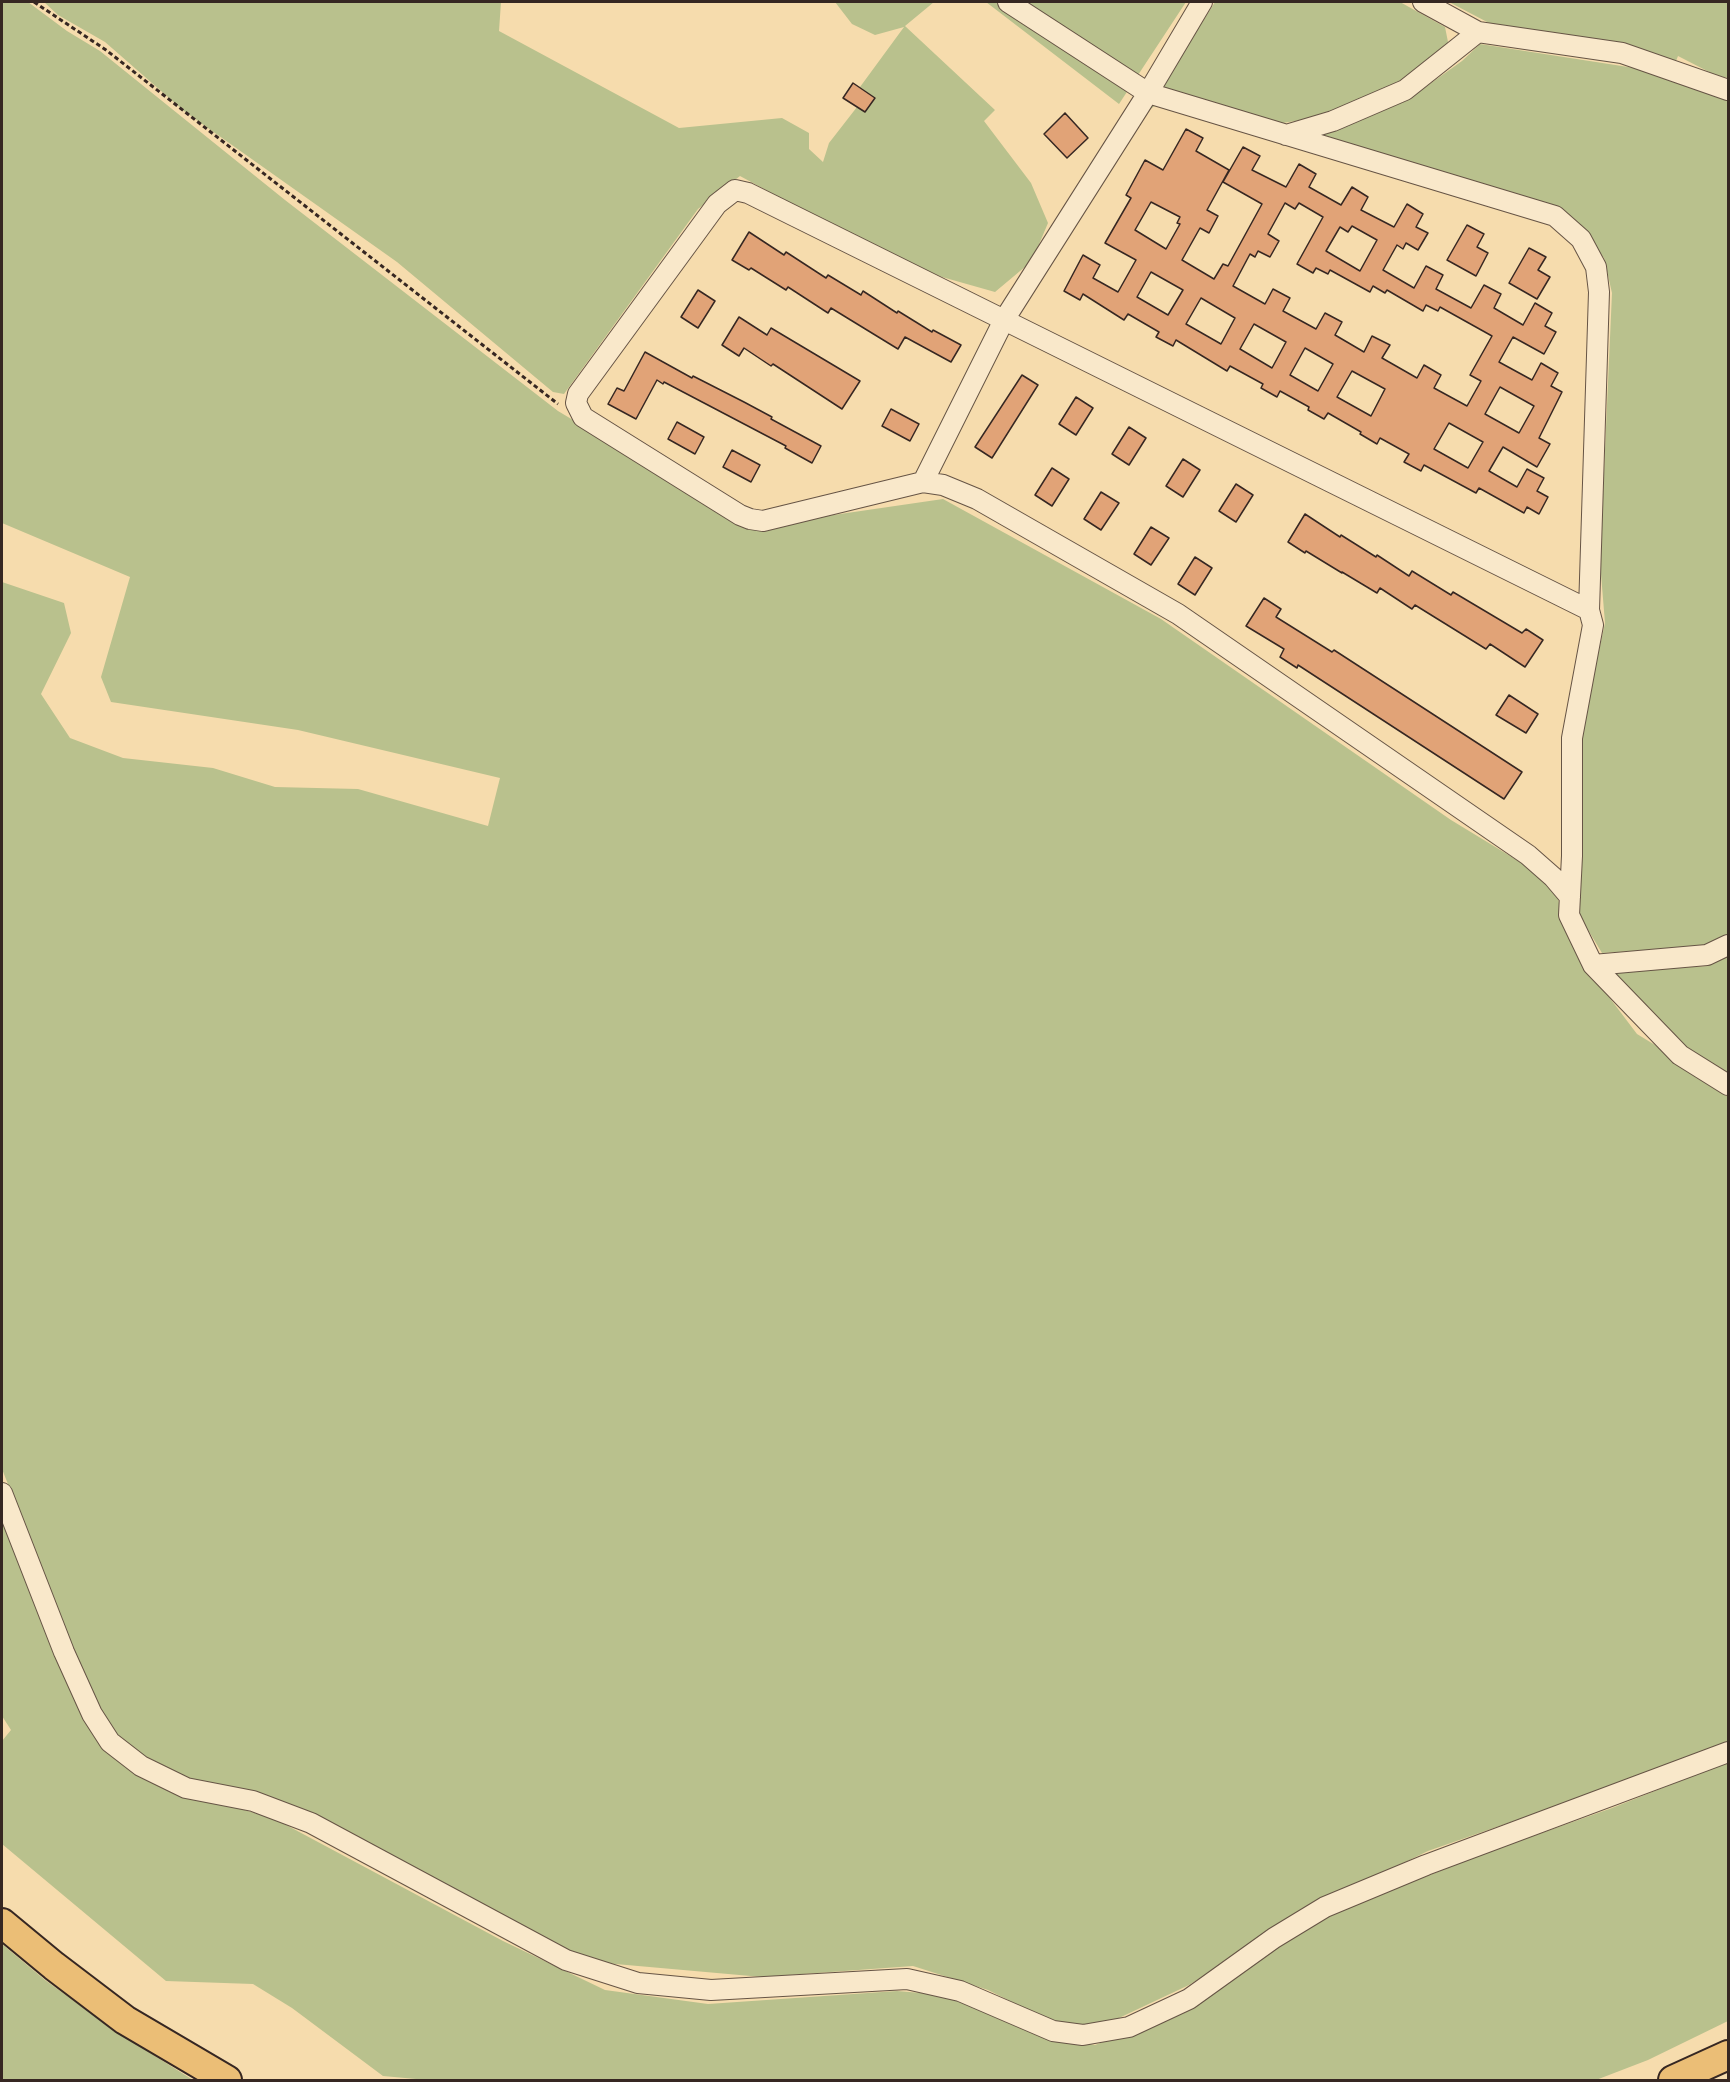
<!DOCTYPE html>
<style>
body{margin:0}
#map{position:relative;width:1730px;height:2082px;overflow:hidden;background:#f6dcad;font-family:"Gentium Book Plus",serif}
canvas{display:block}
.frame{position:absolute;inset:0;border:3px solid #362722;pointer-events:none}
</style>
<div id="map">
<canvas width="1730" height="2082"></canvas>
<div class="frame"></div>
</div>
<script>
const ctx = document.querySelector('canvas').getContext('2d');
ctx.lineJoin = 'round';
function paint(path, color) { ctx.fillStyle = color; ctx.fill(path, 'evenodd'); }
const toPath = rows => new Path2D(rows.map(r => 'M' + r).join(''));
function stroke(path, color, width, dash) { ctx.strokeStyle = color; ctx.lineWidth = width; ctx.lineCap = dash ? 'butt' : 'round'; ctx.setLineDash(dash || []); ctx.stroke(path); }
paint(toPath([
 [2,2,28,2,67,31,100,51,285,200,558,411,751,527,943,499,1161,619,1451,820,1548,879,1557,891,1560,909,1587,968,1637,1034,1673,1056,1728,1097,1728,1746,1428,1851,1350,1889,1251,1945,1189,1985,1102,2026,1056,2024,988,1990,913,1966,762,1977,593,1962,509,1922,323,1819,169,1775,130,1754,97,1709,2,1469,2,582,64,603,71,633,41,694,70,738,123,758,213,768,275,787,358,789,488,826,500,778,298,730,111,702,101,677,130,577,2,523],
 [44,2,501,2,499,31,679,128,782,118,809,133,809,149,823,162,829,143,857,107,865,112,875,98,860,87,904,27,875,35,852,24,835,2,934,2,905,26,995,110,984,121,1031,183,1048,223,1032,261,995,292,942,277,871,247,740,176,698,209,564,394,553,392,397,262,184,111,105,42,58,15],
 [986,2,1186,2,1119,104],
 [1215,2,1400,2,1445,27,1449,47,1399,85,1321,117,1276,124,1224,106,1156,105,1145,113],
 [1449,2,1728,2,1728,78,1715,75,1678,56,1676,61,1559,35,1489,23],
 [1480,44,1654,71,1728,96,1728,937,1715,946,1602,953,1576,910,1581,733,1605,623,1600,562,1612,293,1604,258,1584,232,1312,135,1417,93,1462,61],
 [1728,956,1728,1075,1683,1048,1613,972,1708,966],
 [2,1508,84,1713,110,1754,149,1782,275,1819,503,1941,605,1990,708,2004,897,1991,958,1996,1044,2036,1095,2045,1182,2012,1271,1950,1338,1911,1491,1851,1612,1808,1728,1762,1728,2021,1648,2060,1596,2080,427,2080,383,2076,292,2008,253,1984,166,1981,2,1844,2,1741,11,1730,2,1716],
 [2,1944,45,1980,114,2030,193,2080,2,2080]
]), '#b9c18d');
const building = toPath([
 [853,83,875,98,865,112,843,98,853,83],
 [1065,113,1088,138,1067,158,1044,134,1065,113],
 [1186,129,1203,138,1196,151,1229,170,1207,210,1218,216,1209,233,1200,228,1182,260,1214,279,1223,264,1228,266,1262,204,1223,182,1243,147,1260,156,1252,170,1286,187,1299,164,1316,174,1309,187,1341,205,1352,187,1368,197,1361,210,1394,227,1407,204,1423,214,1416,227,1428,233,1418,250,1406,243,1403,249,1397,245,1383,270,1414,288,1426,266,1443,275,1436,289,1471,308,1484,285,1501,294,1494,308,1523,325,1535,303,1552,313,1545,326,1556,332,1544,354,1513,337,1499,362,1532,380,1541,363,1558,373,1551,386,1562,392,1539,438,1550,444,1537,467,1503,447,1489,471,1517,487,1527,469,1544,478,1537,491,1548,497,1539,514,1527,507,1524,513,1479,488,1476,493,1424,465,1421,471,1404,462,1409,454,1380,438,1377,444,1360,434,1361,432,1328,413,1324,419,1308,410,1309,407,1280,391,1277,397,1261,388,1263,384,1230,366,1227,371,1176,340,1173,346,1156,337,1159,332,1128,314,1124,320,1083,294,1080,300,1064,291,1083,255,1100,265,1093,278,1118,292,1136,260,1105,243,1131,198,1126,195,1145,160,1163,170,1186,129],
 [1151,202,1180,217,1177,223,1180,224,1166,249,1135,230,1151,202],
 [1285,203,1295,209,1299,203,1323,217,1297,264,1313,273,1316,268,1328,274,1330,270,1370,292,1373,286,1385,293,1387,290,1423,311,1426,305,1438,311,1440,307,1492,336,1470,375,1481,381,1467,406,1434,388,1441,375,1424,365,1417,378,1382,358,1390,345,1372,336,1364,352,1335,335,1342,322,1325,313,1316,329,1283,311,1290,298,1273,289,1265,304,1233,286,1250,254,1255,257,1258,251,1270,257,1279,241,1268,234,1285,203],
 [1352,226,1377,240,1360,271,1326,251,1340,227,1348,232,1352,226],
 [1151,272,1183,290,1168,315,1137,297,1151,272],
 [1201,298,1235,318,1221,344,1186,324,1201,298],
 [1254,324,1286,342,1272,368,1240,349,1254,324],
 [1305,348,1333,364,1318,391,1290,375,1305,348],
 [1352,371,1385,389,1371,416,1337,397,1352,371],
 [1500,387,1534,406,1519,433,1485,414,1500,387],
 [1449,423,1483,442,1468,468,1434,449,1449,423],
 [1467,225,1484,234,1477,247,1488,253,1476,276,1447,260,1467,225],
 [749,232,784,255,786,252,826,278,828,275,861,295,863,291,897,313,898,311,932,332,933,330,961,345,951,362,905,337,898,349,831,308,828,313,788,287,786,290,751,268,749,270,732,260,749,232],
 [1529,248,1546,257,1538,270,1550,277,1537,299,1509,283,1529,248],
 [698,290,715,301,698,328,681,317,698,290],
 [739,317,767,335,771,328,860,381,842,409,773,364,771,366,744,348,739,356,722,345,739,317],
 [645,352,692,378,693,376,744,402,772,417,771,419,821,446,812,463,785,448,786,446,664,382,663,384,657,380,636,419,608,404,617,388,624,391,645,352],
 [1022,375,1038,385,992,458,975,447,1022,375],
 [1076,397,1093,408,1076,435,1059,424,1076,397],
 [891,409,919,424,910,441,882,426,891,409],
 [677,422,704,437,695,454,668,439,677,422],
 [1129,427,1146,438,1129,465,1112,454,1129,427],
 [732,450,760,465,751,482,723,467,732,450],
 [1183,459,1200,470,1183,497,1166,486,1183,459],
 [1052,468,1069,479,1052,506,1035,495,1052,468],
 [1236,484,1253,495,1236,522,1219,511,1236,484],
 [1101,492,1119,503,1101,530,1084,519,1101,492],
 [1305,514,1340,537,1341,535,1376,557,1377,555,1409,576,1412,571,1451,595,1453,592,1522,633,1526,629,1543,640,1525,667,1490,644,1486,649,1415,605,1412,609,1380,588,1377,593,1342,572,1342,573,1306,551,1305,553,1288,542,1305,514],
 [1151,527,1169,538,1151,565,1134,554,1151,527],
 [1195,557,1212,568,1195,595,1178,584,1195,557],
 [1264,598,1281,609,1276,617,1332,652,1334,650,1522,772,1504,799,1298,665,1297,668,1280,657,1284,649,1246,626,1264,598],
 [1509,695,1538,714,1526,733,1496,715,1509,695]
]);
paint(building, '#e1a377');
stroke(building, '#362722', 1.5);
const minor = toPath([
 [1008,2,1148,93,1555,216,1581,239,1596,267,1599,292,1589,610,1593,625,1572,738,1572,856,1569,915,1593,965,1680,1055,1728,1085],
 [1423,2,1478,32,1622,53,1728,90],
 [1286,135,1333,121,1405,90,1478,32],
 [923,482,1004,320,1148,93,1202,2],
 [1570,897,1553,877,1528,855,1178,614,977,499,943,485,923,482,763,521,750,519,740,515,583,417,576,403,578,394,717,204,735,190,748,193,1589,610],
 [1593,965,1707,955,1728,945],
 [2,1493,64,1652,92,1714,110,1742,141,1766,186,1788,253,1801,311,1823,566,1960,638,1983,711,1990,907,1979,960,1991,1053,2031,1083,2035,1129,2027,1189,1999,1274,1938,1325,1907,1426,1865,1728,1752]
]);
const highway = toPath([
 [2,1923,54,1966,125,2020,227,2080],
 [1673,2080,1728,2055]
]);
stroke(minor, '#665445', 22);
stroke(highway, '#362722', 32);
stroke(toPath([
 [34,2,106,50,558,404]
]), '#362722', 3, [4.5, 3]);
stroke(minor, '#f9e8ca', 20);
stroke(highway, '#ebbe76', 28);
</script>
